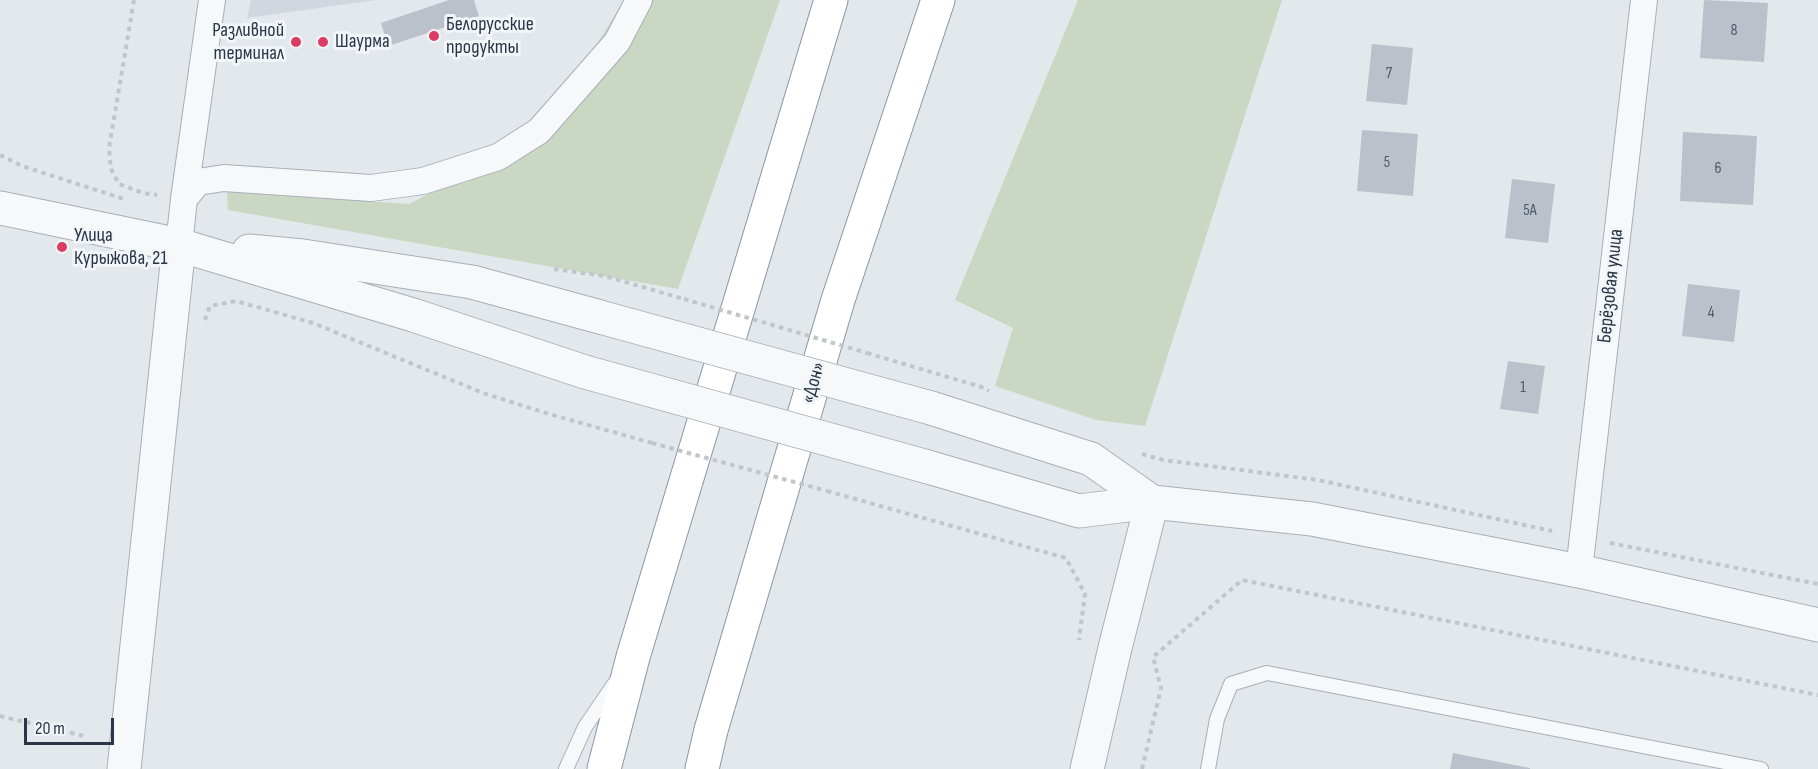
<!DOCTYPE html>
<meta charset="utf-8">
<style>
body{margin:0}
#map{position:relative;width:1818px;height:769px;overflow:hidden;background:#e3e8ed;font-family:"Sofia Sans Condensed",sans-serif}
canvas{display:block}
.scale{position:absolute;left:24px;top:718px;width:90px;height:27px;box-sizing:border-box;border:3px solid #293647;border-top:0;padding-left:8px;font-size:18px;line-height:21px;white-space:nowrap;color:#293647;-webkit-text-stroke:4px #f3f6f9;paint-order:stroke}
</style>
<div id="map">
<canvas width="1818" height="769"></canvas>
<div class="scale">20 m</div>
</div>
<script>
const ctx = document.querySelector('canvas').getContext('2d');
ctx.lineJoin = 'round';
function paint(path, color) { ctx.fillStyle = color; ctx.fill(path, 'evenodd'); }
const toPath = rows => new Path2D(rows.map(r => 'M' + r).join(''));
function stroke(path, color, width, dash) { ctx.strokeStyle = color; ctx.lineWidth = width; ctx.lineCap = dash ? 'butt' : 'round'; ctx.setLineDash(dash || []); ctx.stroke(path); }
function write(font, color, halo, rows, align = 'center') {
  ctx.font = font + ' "Sofia Sans Condensed",sans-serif'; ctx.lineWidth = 6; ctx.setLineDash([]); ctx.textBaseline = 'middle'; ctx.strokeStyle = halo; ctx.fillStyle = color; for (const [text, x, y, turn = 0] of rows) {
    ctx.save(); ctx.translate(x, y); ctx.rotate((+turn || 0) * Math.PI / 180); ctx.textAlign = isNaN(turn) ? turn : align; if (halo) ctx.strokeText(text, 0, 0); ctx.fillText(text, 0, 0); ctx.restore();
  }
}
paint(toPath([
 [251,0,376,0,247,18]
]), '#d1d7df');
paint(toPath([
 [624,0,780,0,678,289,228,210,227,192,409,204,541,136],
 [1078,0,1282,0,1145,426,1096,420,995,386,1013,328,955,300]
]), '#cad7c3');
paint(toPath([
 [449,0,474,0,479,16,388,46,381,23],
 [1704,0,1768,3,1764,62,1700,58],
 [1372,44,1413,48,1407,105,1366,101],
 [1362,130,1418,134,1413,196,1357,191],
 [1683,132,1757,136,1753,205,1680,201],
 [1512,179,1555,184,1548,243,1505,238],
 [1688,284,1740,290,1734,342,1682,336],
 [1508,361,1545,366,1538,414,1500,409],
 [1453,753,1530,768,1530,769,1450,769]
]), '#bac1cb');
const service = toPath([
 [566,769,585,727,615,683],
 [1208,769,1217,719,1231,684,1267,673,1761,769]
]);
const minor = toPath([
 [184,199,212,0],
 [179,245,184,199,198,182,224,178,371,188,423,181,498,157,539,131,617,42,639,0],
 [1579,571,1644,0]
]);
const tertiary = toPath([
 [0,208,179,245,413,315,585,372],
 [249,251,303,256,472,282,600,317],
 [931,408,1091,459,1152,502],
 [928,467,1079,511,1152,502,1312,519,1579,571,1818,625],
 [124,769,179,245],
 [1087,769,1115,648,1152,502]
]);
const motorway = toPath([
 [604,769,633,657,831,0],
 [702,769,711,730,838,300,938,0]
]);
stroke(service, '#a7afb8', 16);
stroke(minor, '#a7afb8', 28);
stroke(tertiary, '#a7afb8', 35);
stroke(motorway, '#8996a5', 35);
stroke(toPath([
 [134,0,109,148,111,169,119,184,143,193,157,195],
 [0,155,22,166,124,199],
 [554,269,605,276,684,299],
 [205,320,210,306,236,301,313,323,483,393,549,414,652,443],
 [867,353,985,388,989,391],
 [1142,454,1163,460,1318,480,1552,531],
 [827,491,1066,558,1085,594,1079,640],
 [1610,543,1818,584],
 [0,716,84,736],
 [1142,769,1161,688,1153,657,1242,580,1818,695]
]), '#c1c6cb', 4, [4.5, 4.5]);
stroke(service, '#f7f8fa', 14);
stroke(minor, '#f7f8fa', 26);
stroke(tertiary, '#f7f8fa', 33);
stroke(motorway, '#fff', 33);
const tertiaryBridge = toPath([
 [600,317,931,408],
 [585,372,928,467]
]);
stroke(tertiaryBridge, '#a7afb8', 35, []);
stroke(toPath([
 [684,299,867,353],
 [652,443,827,491]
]), '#c1c6cb', 4, [4.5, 4.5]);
stroke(tertiaryBridge, '#f7f8fa', 33);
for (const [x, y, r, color] of [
 [434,36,6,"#dd3c62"],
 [296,42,6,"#dd3c62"],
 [323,42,6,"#dd3c62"],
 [62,247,6,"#dd3c62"]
]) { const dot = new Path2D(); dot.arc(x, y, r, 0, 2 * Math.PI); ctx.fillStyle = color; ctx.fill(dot); stroke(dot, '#f3f6f9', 2); }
write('16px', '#4d5968', null, [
 ["8",1734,31],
 ["7",1389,74],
 ["5",1387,163],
 ["6",1718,169],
 ["5А",1530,211],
 ["4",1711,313],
 ["1",1523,388]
]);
write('20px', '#293647', '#f3f6f9', [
 ["Белорусские",446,25],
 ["продукты",446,48],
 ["Разливной",284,31,"right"],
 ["терминал",284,54,"right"],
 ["Шаурма",335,42],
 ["Улица",74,236],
 ["Курыжова, 21",74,259]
], 'left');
write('20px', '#293647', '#f3f6f9', [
 ["Берёзовая улица",1611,286,-84],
 ["«Дон»",814,383,-74]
]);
</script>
